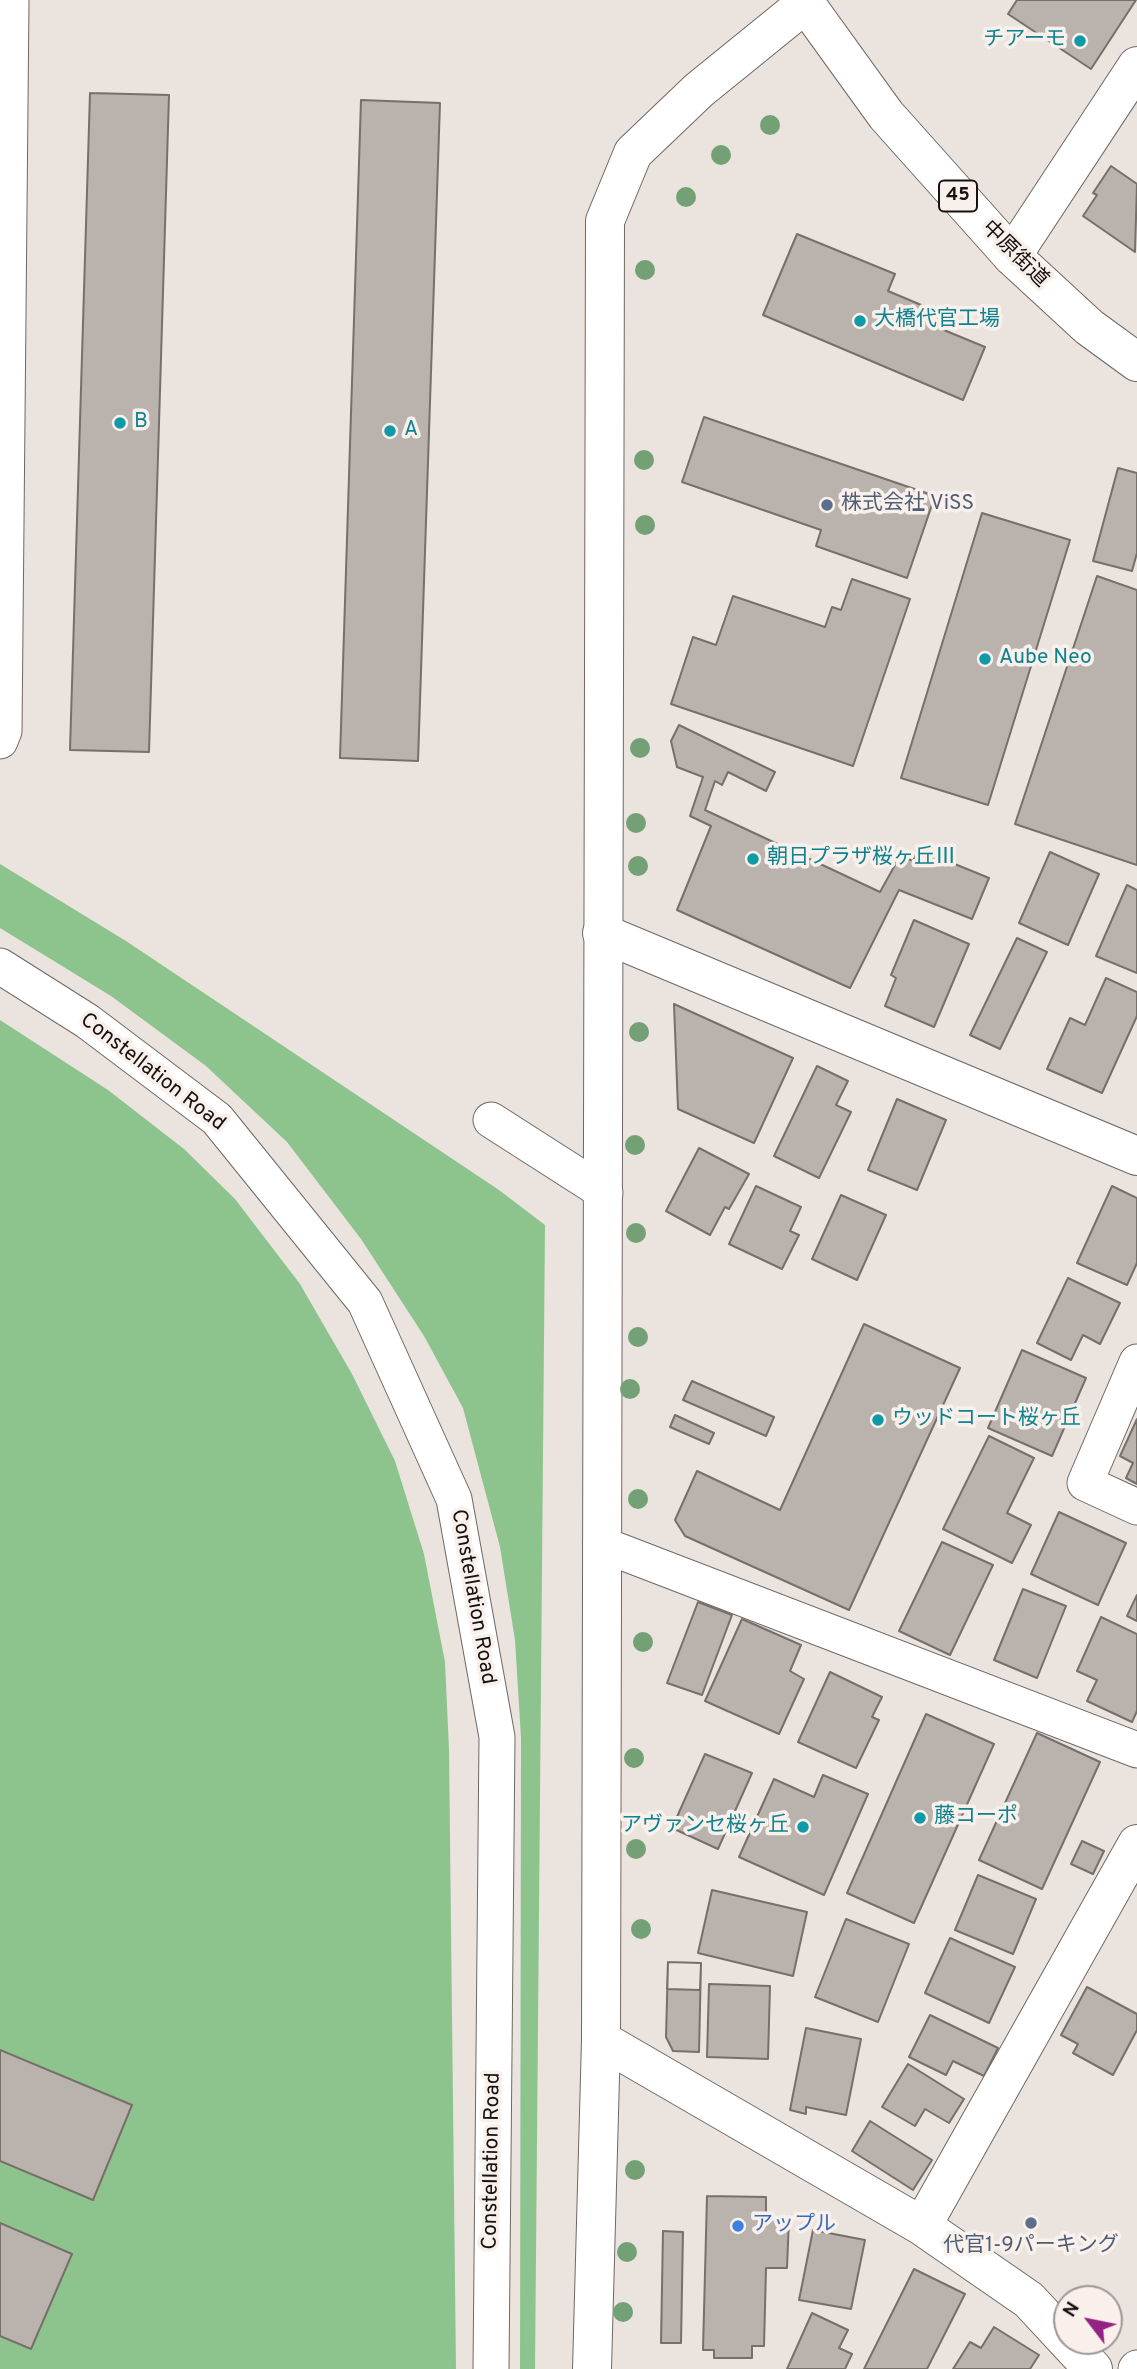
<!DOCTYPE html>
<meta charset="utf-8">
<style>
body{margin:0}
#map{position:relative;width:1137px;height:2369px;overflow:hidden;background:#ebe3de;font-family:Overpass,sans-serif}
canvas{display:block}
.north{position:absolute;left:1053px;top:2285px;width:70px;height:70px;box-sizing:border-box;background:#f9f0ec;border:2px solid #9e9794;border-radius:50%;rotate:302deg;font-size:19px;font-weight:700;line-height:28px;text-align:center;color:#151211}
.north::after{content:'';display:block;margin:auto;width:24px;height:32px;background:#942383;clip-path:polygon(50% 0,100% 100%,50% 72%,0 100%)}
</style>
<div id="map">
<canvas width="1137" height="2369"></canvas>
<div class="north">N</div>
</div>
<script>
const ctx = document.querySelector('canvas').getContext('2d');
ctx.lineJoin = 'round';
function paint(path, color) { ctx.fillStyle = color; ctx.fill(path, 'evenodd'); }
const toPath = rows => new Path2D(rows.map(r => 'M' + r).join(''));
function stroke(path, color, width, dash) { ctx.strokeStyle = color; ctx.lineWidth = width; ctx.lineCap = dash ? 'butt' : 'round'; ctx.setLineDash(dash || []); ctx.stroke(path); }
function write(font, color, halo, rows, align = 'center') {
  ctx.font = font + ' Overpass,"Noto Sans JP",sans-serif'; ctx.lineWidth = 7; ctx.setLineDash([]); ctx.textBaseline = 'middle'; ctx.strokeStyle = halo; ctx.fillStyle = color; for (const [text, x, y, turn = 0] of rows) {
    ctx.save(); ctx.translate(x, y); ctx.rotate((+turn || 0) * Math.PI / 180); ctx.textAlign = isNaN(turn) ? turn : align; if (halo) ctx.strokeText(text, 0, 0); ctx.fillText(text, 0, 0); ctx.restore();
  }
}
paint(toPath([
 [0,864,126,941,499,1190,545,1225,535,2369,520,2369,521,1738,515,1640,500,1547,463,1408,424,1336,361,1239,287,1142,206,1066,111,996,0,928],
 [0,1020,108,1090,184,1149,235,1199,300,1284,352,1374,395,1461,424,1554,445,1662,449,1749,456,2369,0,2369]
]), '#8dc48d');
const building = toPath([
 [1017,0,1136,0,1091,69,1008,14,1017,0],
 [90,93,169,95,149,752,70,750,90,93],
 [361,100,440,103,418,761,340,758,361,100],
 [1111,166,1137,184,1135,252,1083,216,1097,195,1093,193,1111,166],
 [797,234,895,274,888,291,945,315,939,328,985,347,963,400,763,315,797,234],
 [704,417,935,496,907,578,816,546,821,530,682,482,704,417],
 [1118,468,1137,473,1137,553,1132,571,1093,561,1118,468],
 [982,513,1070,540,988,805,901,778,982,513],
 [1097,576,1137,590,1137,865,1015,824,1097,576],
 [852,579,910,599,853,766,671,704,693,637,716,645,733,596,825,627,832,607,841,610,852,579],
 [679,725,775,772,766,791,728,772,722,785,715,781,705,810,880,892,900,856,913,861,918,849,989,878,972,919,899,890,850,988,677,910,711,826,690,816,703,777,677,767,671,741,679,725],
 [1050,852,1099,874,1068,945,1019,923,1050,852],
 [1127,885,1137,890,1137,973,1096,956,1127,885],
 [914,920,969,944,934,1027,885,1006,896,978,891,975,914,920],
 [1017,938,1047,952,1000,1049,970,1035,1017,938],
 [1106,978,1137,992,1137,1016,1102,1093,1047,1069,1070,1018,1085,1025,1106,978],
 [674,1004,793,1058,754,1143,678,1109,674,1004],
 [817,1066,848,1081,836,1105,851,1112,819,1178,774,1156,817,1066],
 [897,1099,946,1120,917,1190,868,1170,897,1099],
 [699,1148,749,1174,729,1209,725,1207,710,1235,666,1211,699,1148],
 [756,1186,801,1207,790,1231,799,1235,782,1269,729,1244,756,1186],
 [1112,1186,1137,1198,1137,1263,1127,1285,1077,1263,1112,1186],
 [841,1195,886,1215,857,1280,812,1259,841,1195],
 [1068,1278,1120,1303,1100,1344,1083,1335,1071,1360,1037,1343,1068,1278],
 [864,1324,960,1368,849,1610,685,1536,675,1520,697,1471,780,1510,864,1324],
 [1022,1350,1086,1378,1052,1456,988,1428,1022,1350],
 [692,1381,774,1417,766,1436,683,1400,692,1381],
 [675,1415,714,1433,709,1444,670,1427,675,1415],
 [1137,1419,1137,1484,1126,1478,1133,1463,1120,1456,1137,1419],
 [989,1436,1034,1458,1007,1513,1031,1525,1012,1563,943,1529,989,1436],
 [1059,1512,1126,1543,1098,1605,1031,1574,1059,1512],
 [942,1542,993,1565,950,1655,899,1631,942,1542],
 [1023,1589,1066,1606,1037,1678,994,1660,1023,1589],
 [1137,1595,1137,1621,1127,1616,1137,1595],
 [698,1602,732,1615,702,1695,667,1683,698,1602],
 [1101,1617,1137,1634,1137,1711,1132,1722,1087,1701,1097,1680,1077,1671,1101,1617],
 [742,1619,801,1645,790,1671,804,1679,779,1734,705,1701,742,1619],
 [830,1672,882,1697,872,1717,879,1720,856,1768,798,1742,830,1672],
 [926,1714,994,1744,914,1923,847,1893,926,1714],
 [1037,1733,1100,1762,1042,1889,979,1860,1037,1733],
 [705,1754,752,1773,718,1849,672,1828,705,1754],
 [823,1775,868,1794,824,1895,739,1857,774,1779,814,1797,823,1775],
 [1082,1841,1104,1851,1093,1874,1071,1864,1082,1841],
 [978,1875,1036,1899,1013,1954,955,1930,978,1875],
 [712,1890,807,1912,793,1976,698,1953,712,1890],
 [846,1919,909,1944,878,2022,815,1997,846,1919],
 [950,1938,1015,1967,989,2023,925,1993,950,1938],
 [668,1962,701,1963,699,2052,673,2051,666,2037,668,1962],
 [668,1962,701,1963,700,1990,667,1989,668,1962],
 [709,1984,770,1986,768,2059,707,2057,709,1984],
 [1087,1987,1137,2014,1137,2030,1113,2075,1073,2053,1078,2044,1061,2035,1087,1987],
 [930,2015,998,2048,984,2076,953,2061,946,2075,909,2057,930,2015],
 [806,2028,861,2039,846,2115,806,2107,806,2114,790,2110,806,2028],
 [0,2050,132,2105,93,2200,0,2161,0,2050],
 [908,2064,964,2099,949,2123,925,2109,915,2126,882,2107,908,2064],
 [870,2121,932,2160,913,2190,852,2151,870,2121],
 [707,2196,766,2197,766,2219,789,2219,787,2268,766,2268,764,2346,752,2346,752,2358,714,2358,714,2350,703,2350,707,2196],
 [0,2223,72,2254,31,2349,0,2336,0,2223],
 [813,2230,865,2240,851,2309,799,2300,813,2230],
 [663,2231,683,2232,681,2343,661,2343,663,2231],
 [914,2269,965,2294,927,2369,864,2369,914,2269],
 [812,2313,848,2330,839,2348,852,2354,845,2369,787,2369,812,2313],
 [994,2327,1039,2355,1030,2369,953,2369,970,2342,981,2348,994,2327]
]);
paint(building, '#bab3ad');
stroke(building, '#766f6a', 2);
const lane = toPath([
 [0,741,4,731,11,0],
 [0,966,87,1021,217,1119,365,1302,454,1499,497,1737,491,2369],
 [491,1120,605,1193],
 [1137,1362,1085,1483,1137,1507],
 [601,1544,1137,1750],
 [1136,2369,1137,2368]
]);
const street = toPath([
 [1012,256,1137,66],
 [602,933,1137,1156],
 [601,2040,922,2226,1029,2300,1093,2369],
 [922,2226,1137,1844]
]);
const secondary = toPath([
 [592,2369,601,2040,605,221,633,153,699,90,805,4]
]);
const primary = toPath([
 [803,0,886,115,1012,256,1089,327,1137,362]
]);
stroke(lane, '#6f6864', 37);
stroke(street, '#6f6864', 40);
stroke(secondary, '#6f6864', 40);
stroke(primary, '#6f6864', 40);
stroke(lane, '#fff', 35);
stroke(street, '#fff', 38);
stroke(secondary, '#fff', 38);
stroke(primary, '#fff', 38);
ctx.fillStyle = '#73a074';
for (const [x, y] of [
 [770,125],
 [721,155],
 [686,197],
 [645,270],
 [644,460],
 [645,525],
 [640,748],
 [636,823],
 [638,866],
 [639,1032],
 [635,1145],
 [636,1233],
 [638,1337],
 [630,1389],
 [638,1499],
 [643,1642],
 [634,1758],
 [636,1849],
 [641,1929],
 [635,2170],
 [627,2252],
 [623,2312]
]) { ctx.beginPath(); ctx.arc(x, y, 10, 0, 2 * Math.PI); ctx.fill(); }
for (const [x, y, r, color] of [
 [1080,41,7,"#0f9aa8"],
 [860,321,7,"#0f9aa8"],
 [120,423,7,"#0f9aa8"],
 [390,431,7,"#0f9aa8"],
 [827,505,7,"#5c6f8a"],
 [985,659,7,"#0f9aa8"],
 [753,859,7,"#0f9aa8"],
 [878,1420,7,"#0f9aa8"],
 [920,1818,7,"#0f9aa8"],
 [803,1827,7,"#0f9aa8"],
 [1031,2223,7,"#5c6f8a"],
 [738,2226,7,"#3f7fe0"]
]) { const dot = new Path2D(); dot.arc(x, y, r, 0, 2 * Math.PI); ctx.fillStyle = color; ctx.fill(dot); stroke(dot, '#f9f0ec', 2.5); }
for (const [x, y, w] of [
 [958,196,38]
]) { const box = new Path2D(); box.roundRect(x - w / 2, y - 15.5, w, 31, 5); ctx.fillStyle = '#f9f0ec'; ctx.fill(box); stroke(box, '#151211', 2); }
write('bold 19px', '#151211', null, [
 ["45",958,196]
]);
write('21px', '#0d838f', '#f9f0ec', [
 ["チアーモ",1066,41,"right"],
 ["大橋代官工場",874,321],
 ["B",134,423],
 ["A",404,431],
 ["Aube Neo",999,659],
 ["朝日プラザ桜ヶ丘Ⅲ",767,859],
 ["ウッドコート桜ヶ丘",892,1420],
 ["藤コーポ",934,1818],
 ["アヴァンセ桜ヶ丘",789,1827,"right"]
], 'left');
write('21px', '#151211', '#f9f0ec', [
 ["中原街道",1014,255,45],
 ["Constellation Road",152,1073,38],
 ["Constellation Road",472,1597,80],
 ["Constellation Road",493,2161,-89]
]);
write('21px', '#4e5e75', '#f9f0ec', [
 ["株式会社 ViSS",841,505],
 ["代官1-9パーキング",1031,2247,"center"]
], 'left');
write('21px', '#366cbe', '#f9f0ec', [
 ["アップル",752,2226]
], 'left');
</script>
